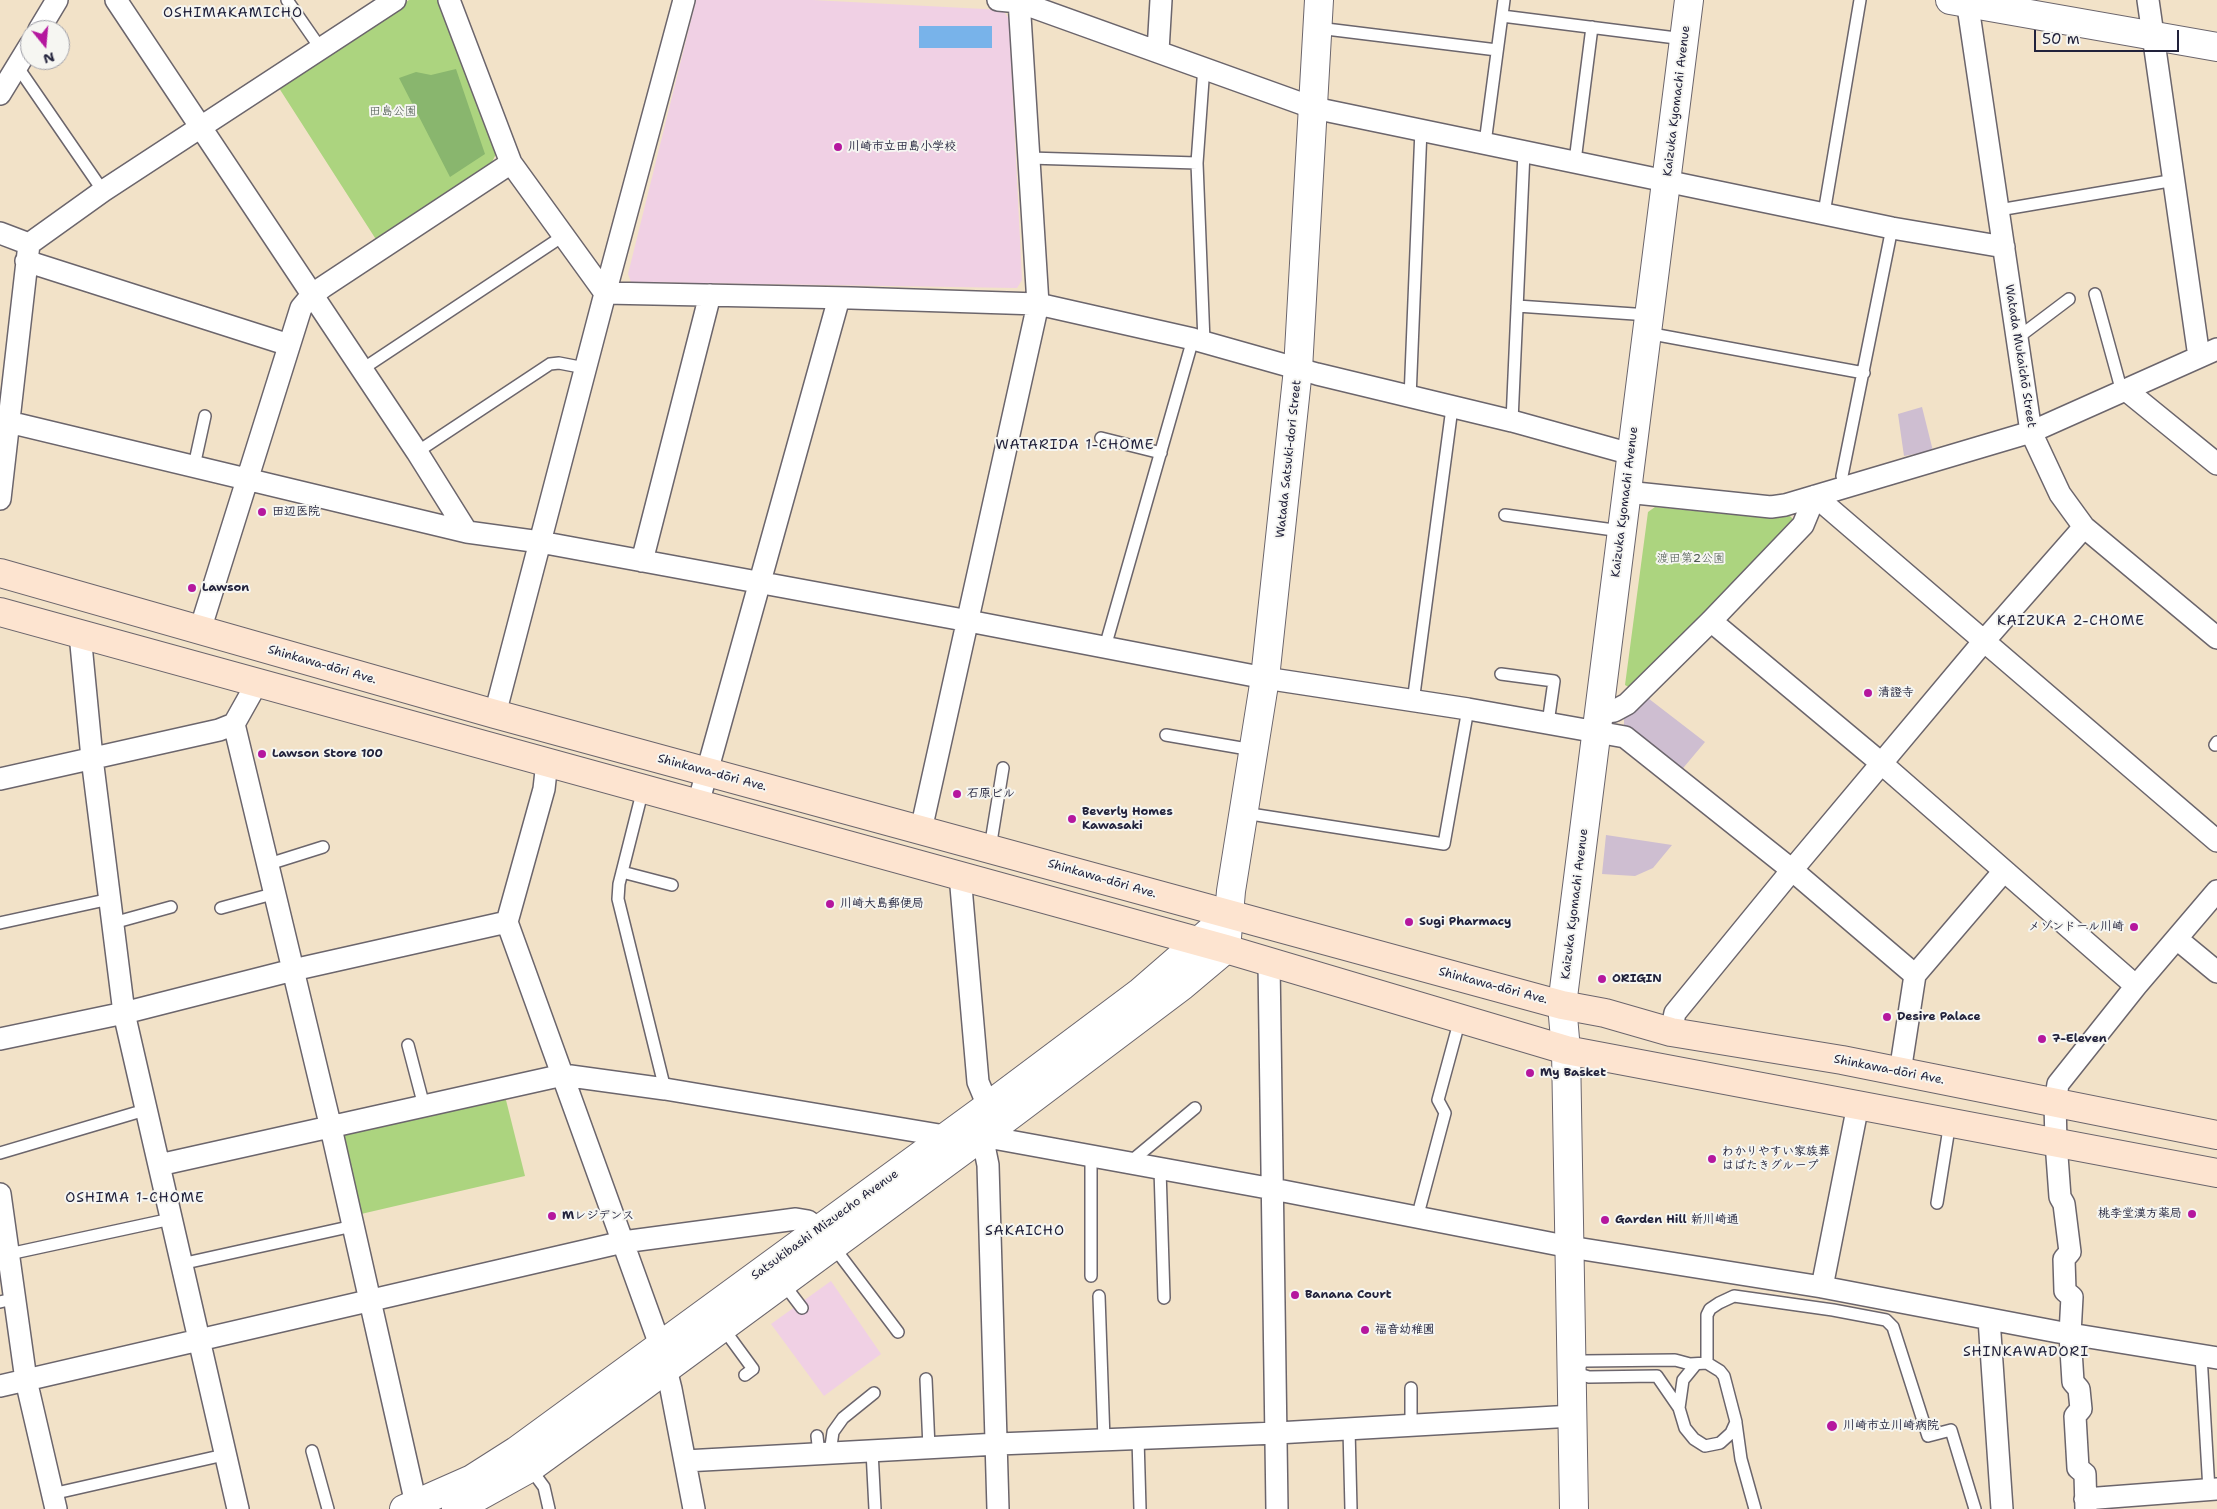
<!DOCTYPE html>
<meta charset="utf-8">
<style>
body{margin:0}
#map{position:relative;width:2217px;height:1509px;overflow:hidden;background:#f2e2c8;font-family:"Shantell Sans",sans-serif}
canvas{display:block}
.north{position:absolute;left:20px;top:20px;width:50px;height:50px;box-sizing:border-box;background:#f6f6f2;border:1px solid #a1a1a9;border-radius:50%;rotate:163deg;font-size:14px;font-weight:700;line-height:20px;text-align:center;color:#22223b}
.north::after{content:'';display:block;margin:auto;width:18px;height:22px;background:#b5179e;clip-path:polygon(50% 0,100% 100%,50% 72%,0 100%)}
.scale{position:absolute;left:2034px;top:30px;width:145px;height:22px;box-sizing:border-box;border:2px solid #22223b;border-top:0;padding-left:6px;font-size:15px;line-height:18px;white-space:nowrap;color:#22223b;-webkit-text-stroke:4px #f6f6f2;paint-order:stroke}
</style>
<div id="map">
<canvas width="2217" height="1509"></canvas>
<div class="north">N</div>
<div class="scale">50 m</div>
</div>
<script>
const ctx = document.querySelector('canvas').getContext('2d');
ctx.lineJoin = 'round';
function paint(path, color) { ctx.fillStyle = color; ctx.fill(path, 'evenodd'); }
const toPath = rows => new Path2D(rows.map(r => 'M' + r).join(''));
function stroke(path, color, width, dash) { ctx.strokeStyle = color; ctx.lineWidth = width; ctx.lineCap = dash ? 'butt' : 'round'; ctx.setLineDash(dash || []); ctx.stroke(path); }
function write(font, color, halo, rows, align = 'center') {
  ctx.font = font + ' "Shantell Sans","Klee One",sans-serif'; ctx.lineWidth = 4; ctx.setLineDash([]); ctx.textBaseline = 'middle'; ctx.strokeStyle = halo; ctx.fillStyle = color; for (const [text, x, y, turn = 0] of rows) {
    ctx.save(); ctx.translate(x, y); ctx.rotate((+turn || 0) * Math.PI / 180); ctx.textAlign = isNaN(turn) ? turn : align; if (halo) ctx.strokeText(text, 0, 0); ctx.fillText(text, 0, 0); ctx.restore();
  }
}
paint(toPath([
 [696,0,813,0,1003,10,1009,19,1022,280,1017,288,631,282,628,274],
 [831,1281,881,1354,824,1396,771,1324]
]), '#f0d0e4');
paint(toPath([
 [1922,407,1933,451,1904,456,1898,414],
 [1644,695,1705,742,1679,773,1624,731,1624,716],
 [1606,835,1672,845,1653,868,1635,876,1602,874]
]), '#cebed1');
paint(toPath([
 [409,0,439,0,496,154,492,162,377,241,279,88],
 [1655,507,1768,518,1789,515,1795,521,1632,689,1625,685,1648,512],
 [505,1096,525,1176,361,1214,342,1137,347,1132]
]), '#acd47f');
paint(toPath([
 [456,69,485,154,450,177,399,78,416,72,431,75]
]), '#89b66e');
paint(toPath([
 [919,26,992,26,992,48,919,48]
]), '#78b3ea');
const service = toPath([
 [287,0,321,49],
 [1502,16,1684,39],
 [1318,28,1497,50],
 [17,66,103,191],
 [1485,143,1504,0],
 [1029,158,1197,163],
 [1575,161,1592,27],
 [1999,210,2175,180],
 [1824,213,1860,0],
 [2095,294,2122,392],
 [1517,306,1649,315],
 [1647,333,1864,373],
 [2016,339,2069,299],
 [1204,342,1197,163,1204,66],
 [361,370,563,236],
 [1410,398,1421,129],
 [1512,421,1524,152],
 [1101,438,1161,453],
 [417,452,550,364,559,363,585,368],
 [194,466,205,416],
 [1845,488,1842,476,1892,228],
 [1505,515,1621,531],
 [1105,647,1193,339],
 [1501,674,1554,681,1548,723],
 [1413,702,1452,408],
 [1166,735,1253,750],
 [2215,745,2217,742],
 [643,789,619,884,618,899,665,1089],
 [1244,813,1444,844,1468,709],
 [990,848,1003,768],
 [269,864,323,847],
 [622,872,672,885],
 [221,908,276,893],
 [0,923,110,899],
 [113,923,171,907],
 [408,1045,424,1106],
 [0,1153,145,1110],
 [1129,1163,1195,1108],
 [1160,1169,1164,1298],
 [1937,1203,1950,1122],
 [1417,1218,1445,1113,1438,1100,1460,1019],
 [833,1246,898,1332],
 [9,1254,171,1219],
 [181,1264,353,1226],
 [1091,1276,1091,1156],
 [783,1283,802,1308],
 [1099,1296,1104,1440],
 [0,1302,13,1299],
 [723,1328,753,1369,745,1375],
 [2201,1355,2209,1490],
 [1675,1360,1690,1364,1707,1363,1720,1371,1724,1376,1736,1422,1731,1433,1720,1443,1705,1446,1694,1439,1685,1428,1679,1408,1657,1376,1589,1377,1572,1372,1584,1361,1675,1360],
 [1707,1363,1707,1315,1710,1309,1719,1303,1734,1296,1833,1310,1886,1320,1893,1327,1928,1436,1951,1430,1975,1509],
 [926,1379,929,1448],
 [1411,1388,1411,1425],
 [1679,1408,1683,1380,1696,1364],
 [1736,1423,1741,1459,1755,1509],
 [1349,1429,1351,1509],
 [817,1436,819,1454],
 [1138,1438,1140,1509],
 [312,1451,328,1509],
 [872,1451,875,1509],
 [830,1453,833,1432,843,1418,874,1393],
 [530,1468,544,1487,549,1509],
 [52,1494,224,1455]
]);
const minor = toPath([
 [116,0,417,452,467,532],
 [449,0,511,163,605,293,851,298,1038,304,1193,339,1317,374,1512,421,1631,454],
 [998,0,1019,2,1314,108,1892,228,2004,247],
 [1967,0,2031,432,2060,494,2084,527,2217,638],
 [2148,0,2199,357],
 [39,30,57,0],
 [1158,51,1161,0],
 [0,94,30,45],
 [0,233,29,244],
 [26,261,289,345],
 [2126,390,2217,464],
 [0,420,467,532,540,542,958,619,1265,678,1468,709,1625,737,1792,870,1915,975],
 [1626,492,1771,507,1785,505,2031,432,2217,349],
 [0,499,29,244,103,191,395,0],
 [642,561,710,295],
 [1711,621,1881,763,2136,986],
 [200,630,301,308,311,296,323,287,511,163],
 [80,634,92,758,124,1013,238,1509],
 [1599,713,1614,711,1627,704,1711,621,1803,525,1815,496,2217,841],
 [495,714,602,305,684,0],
 [234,724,331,1128,416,1504],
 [547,762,544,789,507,922,660,1345,671,1389,694,1509],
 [0,779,219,730,234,724,257,683],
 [698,804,839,298],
 [921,830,1038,304,1019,0],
 [960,875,978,1082,988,1106,982,1136,988,1165,998,1509],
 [2177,939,2217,972],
 [1269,963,1277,1509],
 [1671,1032,1675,1013,1792,870,1984,641,2084,527],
 [0,1039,124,1013,293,970,507,922],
 [1900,1072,1915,975,2004,871],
 [159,1165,563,1075,665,1089,945,1136,982,1136,1273,1189,1570,1247,1822,1287,2058,1332,2217,1358],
 [0,1194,26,1380,56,1509],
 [1822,1287,1858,1105],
 [1989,1319,2002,1509],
 [0,1386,623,1242,796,1219,808,1221,817,1230],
 [685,1461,998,1444,1277,1433,1573,1416],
 [2085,1499,2217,1489],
 [2086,1509,2085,1474,2078,1468,2075,1416,2081,1409,2079,1389,2073,1382,2070,1334,2072,1297,2065,1291,2064,1259,2070,1252,2064,1204,2060,1197,2056,1142,2055,1103,2058,1084,2136,986,2217,891]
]);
const tertiary = toPath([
 [1950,0,2217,47],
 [404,1509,472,1479,516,1451,988,1106,1139,993,1215,927],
 [456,1509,530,1468,643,1386,1011,1115,1182,986,1226,949,1231,891,1265,678,1298,369,1319,0],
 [1574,1509,1566,1050,1562,1005,1689,0]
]);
const secondary = toPath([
 [0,573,495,714,1562,1005,1605,1013,1671,1032,1842,1060,2217,1135],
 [0,612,1226,949,1566,1050,2217,1173]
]);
stroke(service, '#6b656c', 14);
stroke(minor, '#6b656c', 24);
stroke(tertiary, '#6b656c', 30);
stroke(secondary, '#6b656c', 30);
stroke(service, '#fff', 11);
stroke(minor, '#fff', 21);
stroke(tertiary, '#fff', 28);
stroke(secondary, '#fde4d0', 28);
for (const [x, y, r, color] of [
 [838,147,5,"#b5179e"],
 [262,512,5,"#b5179e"],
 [192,588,5,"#b5179e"],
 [1868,693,5,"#b5179e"],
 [262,754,5,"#b5179e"],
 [957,794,5,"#b5179e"],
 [1072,819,5,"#b5179e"],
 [830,904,5,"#b5179e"],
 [1409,922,5,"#b5179e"],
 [2134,927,5,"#b5179e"],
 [1602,979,5,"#b5179e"],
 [1887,1017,5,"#b5179e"],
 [2042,1039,5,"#b5179e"],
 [1530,1073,5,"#b5179e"],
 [1712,1159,5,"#b5179e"],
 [2192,1214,5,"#b5179e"],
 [552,1216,5,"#b5179e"],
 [1605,1220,5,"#b5179e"],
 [1295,1295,5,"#b5179e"],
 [1365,1330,5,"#b5179e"],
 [1832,1426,6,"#b5179e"]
]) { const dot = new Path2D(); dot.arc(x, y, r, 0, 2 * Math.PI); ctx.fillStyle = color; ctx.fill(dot); stroke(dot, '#f6f6f2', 2); }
write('12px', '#22223b', '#f6f6f2', [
 ["Kaizuka Kyomachi Avenue",1677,101,-83],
 ["Watada Mukaichō Street",2020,356,81],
 ["Watada Satsuki-dori Street",1289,459,-84],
 ["Kaizuka Kyomachi Avenue",1625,502,-83],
 ["Shinkawa-dōri Ave.",322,665,16],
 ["Shinkawa-dōri Ave.",712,773,15],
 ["Shinkawa-dōri Ave.",1102,879,16],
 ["Kaizuka Kyomachi Avenue",1575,904,-83],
 ["Shinkawa-dōri Ave.",1493,986,15],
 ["Shinkawa-dōri Ave.",1889,1070,11],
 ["Satsukibashi Mizuecho Avenue",825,1225,-36]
]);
write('12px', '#4b574f', '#f6f6f2', [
 ["田島公園",393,112],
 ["渡田第2公園",1691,559]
]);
write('bold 12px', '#22223b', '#f6f6f2', [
 ["川崎市立田島小学校",848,147],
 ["田辺医院",272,512],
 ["Lawson",202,588],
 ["清證寺",1878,693],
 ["Lawson Store 100",272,754],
 ["石原ビル",967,794],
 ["Beverly Homes",1082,812],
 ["Kawasaki",1082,826],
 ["川崎大島郵便局",840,904],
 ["Sugi Pharmacy",1419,922],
 ["メゾンドール川崎",2124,927,"right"],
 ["ORIGIN",1612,979],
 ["Desire Palace",1897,1017],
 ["7-Eleven",2052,1039],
 ["My Basket",1540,1073],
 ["わかりやすい家族葬",1722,1152],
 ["はばたきグループ",1722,1166],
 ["桃李堂漢方薬局",2182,1214,"right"],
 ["Mレジデンス",562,1216],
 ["Garden Hill 新川崎通",1615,1220],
 ["Banana Court",1305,1295],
 ["福音幼稚園",1375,1330],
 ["川崎市立川崎病院",1843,1426]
], 'left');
ctx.letterSpacing = '1px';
write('14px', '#22223b', '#f6f6f2', [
 ["OSHIMAKAMICHO",233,13],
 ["WATARIDA 1-CHOME",1075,445],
 ["KAIZUKA 2-CHOME",2071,621],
 ["OSHIMA 1-CHOME",135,1198],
 ["SAKAICHO",1025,1231],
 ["SHINKAWADORI",2026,1352]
]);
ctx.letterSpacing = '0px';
</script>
